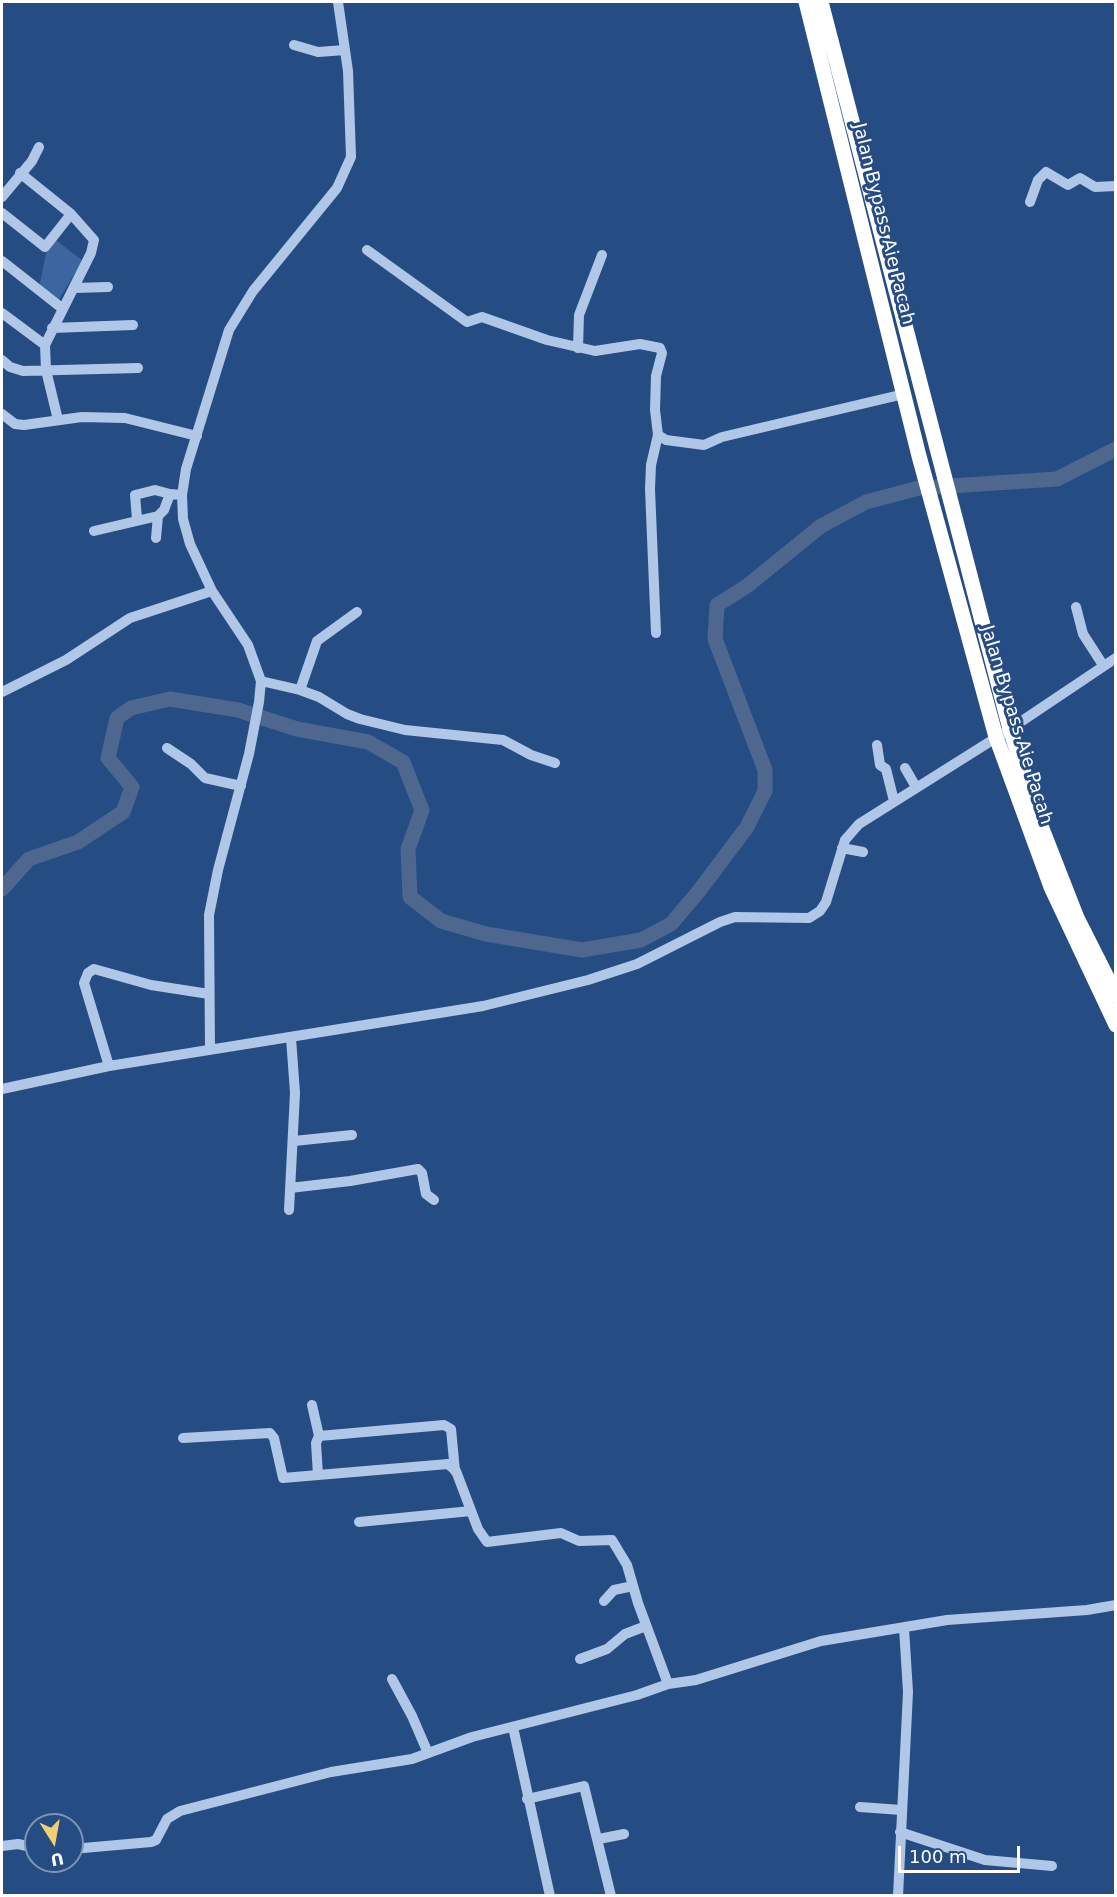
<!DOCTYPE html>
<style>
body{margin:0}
#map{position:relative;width:1117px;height:1897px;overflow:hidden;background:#264c84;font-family:"DejaVu Sans",sans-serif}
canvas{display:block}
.frame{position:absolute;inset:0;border:3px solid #fff;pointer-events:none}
.north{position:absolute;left:24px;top:1813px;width:60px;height:60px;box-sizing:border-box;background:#264c84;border:2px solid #7d94b5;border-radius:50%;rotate:169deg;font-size:16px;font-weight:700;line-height:24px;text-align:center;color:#fff}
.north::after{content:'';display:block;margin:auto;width:21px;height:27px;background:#f0d075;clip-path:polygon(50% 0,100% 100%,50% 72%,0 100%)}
.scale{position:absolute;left:898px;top:1846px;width:122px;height:27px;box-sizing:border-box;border:3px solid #fff;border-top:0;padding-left:8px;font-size:18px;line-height:21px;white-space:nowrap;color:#fff;-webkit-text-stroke:4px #264c84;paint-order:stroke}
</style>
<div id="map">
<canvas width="1117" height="1897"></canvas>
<div class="frame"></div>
<div class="north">U</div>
<div class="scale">100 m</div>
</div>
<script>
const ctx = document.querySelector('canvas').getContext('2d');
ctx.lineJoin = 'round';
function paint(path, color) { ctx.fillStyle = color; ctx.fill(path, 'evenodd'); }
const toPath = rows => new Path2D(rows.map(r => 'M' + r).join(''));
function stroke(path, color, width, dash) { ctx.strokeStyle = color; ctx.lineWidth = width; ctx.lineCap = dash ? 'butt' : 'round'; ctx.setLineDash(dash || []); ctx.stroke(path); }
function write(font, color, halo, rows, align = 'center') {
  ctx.font = font + ' "DejaVu Sans",sans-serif'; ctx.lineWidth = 6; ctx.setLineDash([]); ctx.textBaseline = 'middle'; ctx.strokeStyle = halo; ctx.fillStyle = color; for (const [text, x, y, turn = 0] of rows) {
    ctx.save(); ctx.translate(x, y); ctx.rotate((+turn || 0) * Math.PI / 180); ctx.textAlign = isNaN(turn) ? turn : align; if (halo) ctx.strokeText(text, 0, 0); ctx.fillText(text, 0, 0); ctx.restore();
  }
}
paint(toPath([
 [53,238,83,261,57,302,39,288,48,244]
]), '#3b66a0');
stroke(toPath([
 [2,889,29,859,78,842,123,812,132,787,108,758,117,718,131,708,170,699,238,710,297,729,368,742,403,762,422,810,408,849,410,897,441,921,486,934,582,950,641,940,671,924,699,891,747,827,765,791,765,770,715,639,717,605,747,586,821,526,866,502,919,488,1057,479,1116,449]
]), '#4d678f', 15);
stroke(toPath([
 [294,45,318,52,345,50],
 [20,173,71,214,94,240,91,253,45,345,46,370,58,420],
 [2,197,32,161,39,147],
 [1030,202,1038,180,1046,172,1068,185,1080,178,1095,187,1116,186],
 [2,213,45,247,71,214],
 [367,250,467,322,482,317,547,340,595,351,640,344,660,348,662,353,656,376,655,410,658,435,666,440,704,445,722,437,904,394],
 [2,261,63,309],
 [74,288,108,287],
 [2,313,45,345],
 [52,328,133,325],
 [578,348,579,315,602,255],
 [2,360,10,367,23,371,138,368],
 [2,414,15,424,24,425,82,417,125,418,197,436],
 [137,519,135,495,155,490,170,494],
 [94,531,158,516,164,510,170,494,182,495],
 [156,538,158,516],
 [1076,607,1083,634,1103,665],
 [656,633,650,489,651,465,658,435],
 [261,681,300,690,317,641,357,612],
 [300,690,319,697,347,714,360,719,405,730,503,740,531,755,555,763],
 [2,692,66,660,130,618,212,591],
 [877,745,880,765,886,769,894,801],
 [167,748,191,764,205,778,241,786],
 [905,768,916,787],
 [842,848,863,852],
 [210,1050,209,915,218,870,249,754,259,702,261,681,248,645,212,591,190,544,183,519,182,495,186,469,229,330,253,291,337,188,351,157,348,71,338,2],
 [109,1066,84,983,88,973,94,969,151,985,209,994],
 [2,1089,109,1066,483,1006,588,980,637,964,720,922,735,917,809,918,820,911,826,902,845,840,859,824,1010,729,1116,658],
 [294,1141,352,1135],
 [290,1188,350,1181,418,1169,422,1173,426,1194,434,1200],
 [289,1210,295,1093,291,1038],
 [312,1405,319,1436],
 [183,1438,270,1433,274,1438,283,1478,448,1464,456,1471,478,1529,487,1542,561,1533,579,1541,612,1540,627,1565,638,1603,668,1684],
 [318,1475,316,1443,319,1436,444,1425,451,1429,455,1471],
 [359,1522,471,1511],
 [604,1601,614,1590,633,1586],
 [580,1659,607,1649,625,1634,646,1626],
 [392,1679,412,1716,428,1753],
 [513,1727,550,1896],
 [527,1799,584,1786,611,1896],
 [860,1807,901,1810],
 [900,1832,985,1860,1052,1866],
 [599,1839,624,1834],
 [2,1846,18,1844,36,1848],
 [72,1849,151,1842,156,1840,167,1819,180,1811,331,1772,412,1759,472,1737,637,1695,668,1684,696,1680,821,1641,947,1620,1087,1610,1116,1605],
 [898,1896,908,1692,904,1628]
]), '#b0c7e7', 10);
stroke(toPath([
 [806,2,919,456,996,737,1051,887,1116,1025],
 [821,2,1010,729,1041,826,1077,918,1116,995]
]), '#fff', 15);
write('18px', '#fff', '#264c84', [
 ["Jalan Bypass Aie Pacah",883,224,76],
 ["Jalan Bypass Aie Pacah",1016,725,73]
]);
</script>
